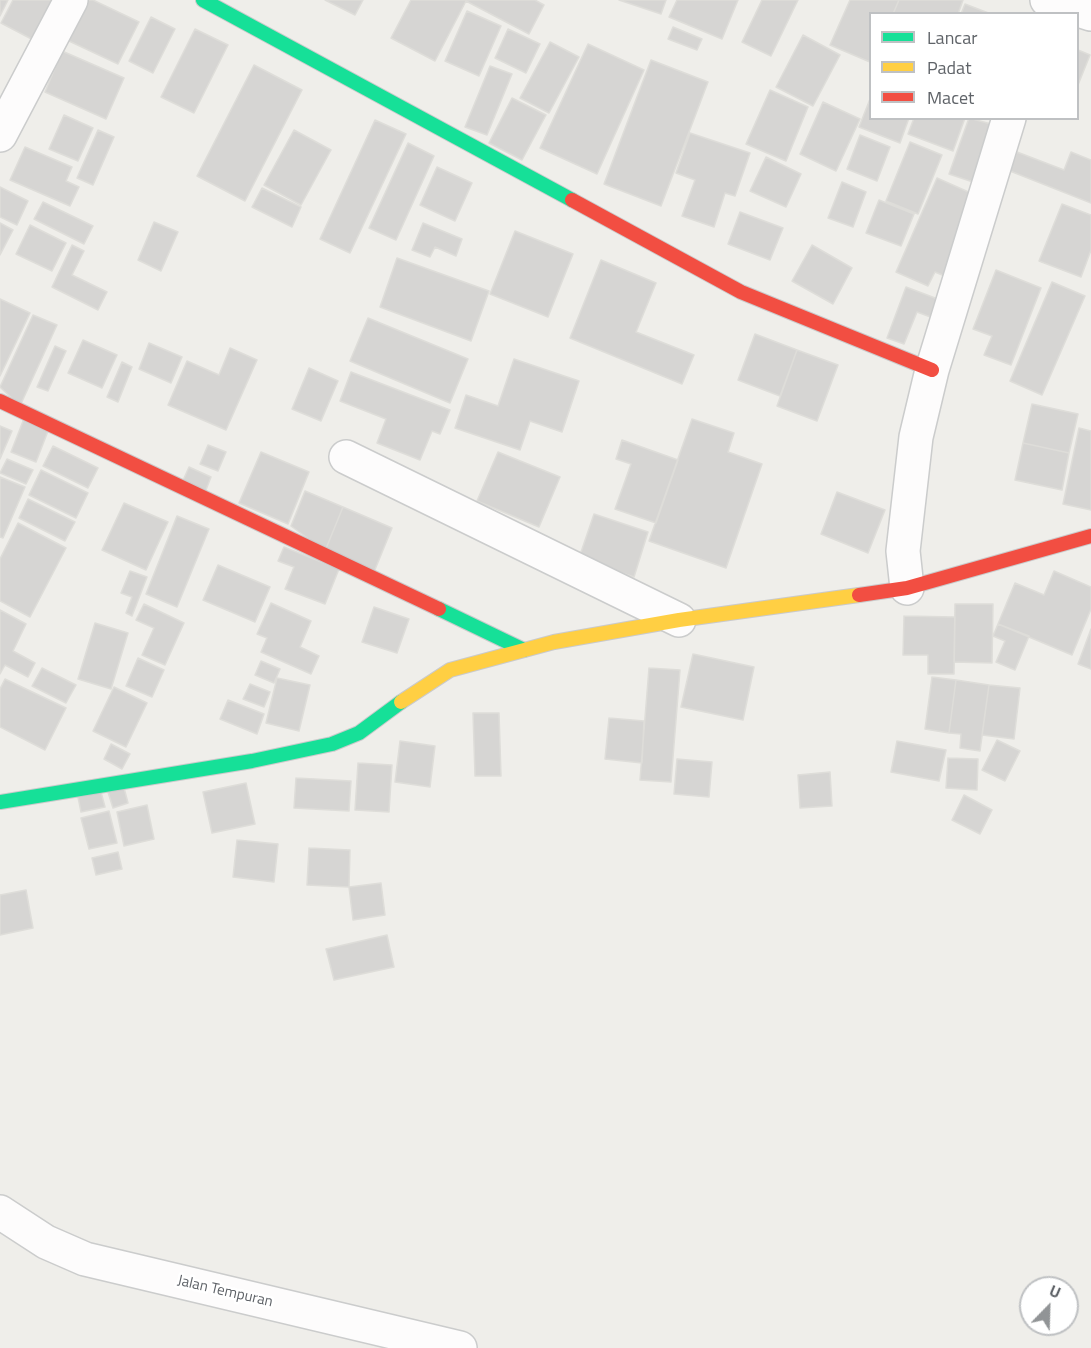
<!DOCTYPE html>
<style>
body{margin:0}
#map{position:relative;width:1091px;height:1348px;overflow:hidden;background:#efeeea;font-family:"Titillium Web",sans-serif}
canvas{display:block}
.legend{position:absolute;left:869px;top:12px;width:210px;height:108px;box-sizing:border-box;background:#fff;border:2px solid #bfc1c3;margin:0;padding:8px 10px;list-style:none;font-size:18px;color:#5f6368}
.legend li{display:flex;align-items:center;gap:12px;height:30px}
.legend b{width:30px;border:2px solid #bfc1c3}
.north{position:absolute;left:1019px;top:1276px;width:60px;height:60px;box-sizing:border-box;background:#fff;border:2px solid #bfc1c3;border-radius:50%;rotate:23deg;font-size:16px;font-weight:700;line-height:24px;text-align:center;color:#5f6368}
.north::after{content:'';display:block;margin:auto;width:21px;height:27px;background:#919496;clip-path:polygon(50% 0,100% 100%,50% 72%,0 100%)}
</style>
<div id="map">
<canvas width="1091" height="1348"></canvas>
<ul class="legend">
<li><b style="height:8px;background:#16e098"></b>Lancar</li>
<li><b style="height:8px;background:#ffcf43"></b>Padat</li>
<li><b style="height:8px;background:#f24e42"></b>Macet</li>
</ul>
<div class="north">U</div>
</div>
<script>
const ctx = document.querySelector('canvas').getContext('2d');
ctx.lineJoin = 'round';
function paint(path, color) { ctx.fillStyle = color; ctx.fill(path, 'evenodd'); }
const toPath = rows => new Path2D(rows.map(r => 'M' + r).join(''));
function stroke(path, color, width, dash) { ctx.strokeStyle = color; ctx.lineWidth = width; ctx.lineCap = dash ? 'butt' : 'round'; ctx.setLineDash(dash || []); ctx.stroke(path); }
function write(font, color, halo, rows, align = 'center') {
  ctx.font = font + ' "Titillium Web",sans-serif'; ctx.lineWidth = 5; ctx.setLineDash([]); ctx.textBaseline = 'middle'; ctx.strokeStyle = halo; ctx.fillStyle = color; for (const [text, x, y, turn = 0] of rows) {
    ctx.save(); ctx.translate(x, y); ctx.rotate((+turn || 0) * Math.PI / 180); ctx.textAlign = isNaN(turn) ? turn : align; if (halo) ctx.strokeText(text, 0, 0); ctx.fillText(text, 0, 0); ctx.restore();
  }
}
const building = toPath([
 [0,0,8,0,0,16,0,0],
 [13,0,64,0,41,44,1,23,13,0],
 [88,0,93,0,139,22,118,64,69,41,88,0],
 [325,0,363,0,355,15,325,0],
 [411,0,535,0,544,5,529,34,466,1,435,61,391,38,411,0],
 [619,0,666,0,661,14,619,0],
 [677,0,738,0,722,39,669,17,677,0],
 [762,0,798,0,771,56,742,42,762,0],
 [850,0,899,0,893,14,870,14,870,62,830,45,850,0],
 [899,0,963,0,958,14,893,14,899,0],
 [965,4,991,14,961,14,965,4],
 [467,11,501,26,479,76,445,61,467,11],
 [151,17,175,29,153,73,129,61,151,17],
 [673,27,702,39,697,50,668,39,673,27],
 [195,29,228,45,194,113,161,97,195,29],
 [508,29,540,44,526,73,495,58,508,29],
 [803,35,840,55,813,106,776,87,803,35],
 [550,42,579,57,549,113,520,98,550,42],
 [588,44,644,70,597,174,540,148,588,44],
 [1078,50,1090,55,1078,85,1078,50],
 [62,51,124,78,106,119,45,92,62,51],
 [651,60,708,82,661,206,604,184,651,60],
 [254,65,302,90,245,201,197,176,254,65],
 [490,66,512,74,487,135,465,127,490,66],
 [770,90,808,107,786,161,746,144,770,90],
 [512,98,546,115,522,160,489,143,512,98],
 [870,99,870,118,909,118,900,143,859,127,870,99],
 [823,102,860,119,836,171,800,154,823,102],
 [64,115,93,128,78,161,49,149,64,115],
 [914,118,965,118,953,151,908,134,914,118],
 [969,118,1002,127,982,185,949,174,969,118],
 [375,120,406,134,350,253,320,239,375,120],
 [98,130,114,137,93,185,77,178,98,130],
 [294,130,331,150,301,205,264,185,294,130],
 [690,133,750,153,735,196,725,193,714,227,682,216,695,180,676,173,690,133],
 [860,135,890,147,877,181,847,169,860,135],
 [910,142,942,155,918,214,886,201,910,142],
 [408,143,434,156,396,240,369,228,408,143],
 [25,147,72,167,66,181,79,187,70,206,10,180,25,147],
 [1017,152,1064,170,1071,152,1091,160,1091,203,1010,171,1017,152],
 [766,157,801,174,786,207,750,191,766,157],
 [437,167,472,183,455,221,420,205,437,167],
 [937,178,982,198,947,277,935,272,928,286,896,272,937,178],
 [842,182,866,192,853,227,828,218,842,182],
 [0,187,28,201,17,225,0,217,0,187],
 [262,188,301,207,292,227,252,207,262,188],
 [879,200,914,214,901,246,866,233,879,200],
 [43,202,93,226,84,244,34,219,43,202],
 [1062,204,1091,215,1091,250,1081,277,1039,261,1062,204],
 [740,212,783,228,770,260,728,244,740,212],
 [154,222,178,232,161,271,138,260,154,222],
 [0,223,13,230,0,255,0,223],
 [423,223,462,239,456,256,435,247,430,257,412,250,423,223],
 [30,225,66,243,52,271,16,254,30,225],
 [515,231,573,254,548,317,490,294,515,231],
 [72,245,84,251,72,275,107,292,98,310,52,287,72,245],
 [812,245,852,268,833,304,792,281,812,245],
 [397,258,489,291,471,341,380,307,397,258],
 [601,260,656,283,636,332,694,355,682,384,570,338,601,260],
 [996,270,1041,288,1011,365,984,355,992,336,973,329,996,270],
 [1052,282,1085,296,1042,395,1010,381,1052,282],
 [906,287,943,301,936,319,917,312,904,344,887,338,906,287],
 [0,299,30,313,0,376,0,299],
 [33,315,57,325,20,406,0,387,33,315],
 [368,318,468,359,450,403,350,361,368,318],
 [755,334,797,350,780,396,738,380,755,334],
 [83,340,117,355,102,388,68,373,83,340],
 [149,343,182,357,171,383,139,369,149,343],
 [55,346,66,351,48,391,37,387,55,346],
 [230,348,257,360,226,430,168,405,187,361,219,375,230,348],
 [797,350,838,365,817,421,777,406,797,350],
 [514,359,579,381,562,432,530,421,520,450,455,428,466,395,498,406,514,359],
 [122,362,132,367,118,402,107,397,122,362],
 [309,368,338,381,321,421,292,409,309,368],
 [351,372,450,410,440,434,432,431,420,460,377,443,386,419,340,401,351,372],
 [1032,404,1078,414,1069,453,1023,443,1032,404],
 [25,416,50,426,36,462,11,452,25,416],
 [692,419,734,433,728,452,762,464,726,568,649,541,692,419],
 [0,426,12,431,0,459,0,426],
 [1079,428,1091,431,1091,510,1063,504,1079,428],
 [622,440,678,460,656,523,615,509,631,464,616,459,622,440],
 [1023,443,1069,453,1062,490,1015,480,1023,443],
 [208,445,226,452,218,471,200,464,208,445],
 [53,446,98,468,88,488,43,466,53,446],
 [261,452,309,472,288,524,239,503,261,452],
 [498,452,560,477,539,527,477,501,498,452],
 [7,459,33,470,26,484,0,473,7,459],
 [189,467,211,477,204,495,181,485,189,467],
 [41,470,88,493,76,518,29,495,41,470],
 [0,477,25,487,3,538,0,537,0,477],
 [305,491,343,507,325,551,291,526,305,491],
 [837,492,885,510,868,553,821,534,837,492],
 [28,499,75,522,65,541,19,518,28,499],
 [124,503,168,522,146,570,102,550,124,503],
 [343,507,392,528,374,572,325,551,343,507],
 [594,514,648,532,634,577,579,558,594,514],
 [177,516,209,529,177,607,146,594,177,516],
 [18,523,66,548,30,617,0,601,0,559,18,523],
 [284,547,339,569,325,604,285,589,294,567,278,561,284,547],
 [218,565,270,587,255,622,203,600,218,565],
 [130,571,147,577,132,616,126,613,132,597,121,593,130,571],
 [1054,571,1091,587,1091,609,1072,655,998,624,1015,583,1044,595,1054,571],
 [271,603,311,621,300,647,319,656,311,674,261,652,267,638,257,634,271,603],
 [144,604,184,623,165,665,142,655,154,628,136,620,144,604],
 [955,604,993,604,992,663,954,662,955,604],
 [374,607,409,619,397,653,362,642,374,607],
 [0,610,26,624,13,651,35,663,28,677,5,665,0,674,0,610],
 [904,616,955,617,954,674,928,674,928,655,903,655,904,616],
 [95,623,128,633,111,689,78,679,95,623],
 [998,624,1029,636,1015,670,996,662,1005,641,993,636,998,624],
 [1091,629,1091,669,1078,664,1091,629],
 [693,654,754,667,743,720,681,707,693,654],
 [138,658,164,670,152,697,126,686,138,658],
 [261,661,280,669,274,683,255,675,261,661],
 [42,668,76,685,66,703,32,686,42,668],
 [649,668,680,670,671,782,640,780,649,668],
 [932,677,956,680,949,733,925,729,932,677],
 [277,678,310,685,299,731,266,723,277,678],
 [5,679,66,708,45,750,0,727,0,689,5,679],
 [956,680,989,685,980,751,960,748,961,734,949,733,956,680],
 [250,684,270,692,264,707,243,699,250,684],
 [989,685,1020,688,1014,739,982,735,989,685],
 [114,687,147,703,126,747,93,731,114,687],
 [228,700,264,714,257,734,220,719,228,700],
 [473,713,499,713,501,776,475,776,473,713],
 [609,718,644,721,642,763,605,759,609,718],
 [997,740,1020,751,1005,781,982,770,997,740],
 [400,741,435,746,430,787,395,782,400,741],
 [897,741,946,750,939,781,891,772,897,741],
 [111,744,130,754,122,769,104,759,111,744],
 [948,758,978,759,977,790,946,788,948,758],
 [677,759,712,762,709,797,674,794,677,759],
 [358,763,392,765,389,812,355,810,358,763],
 [830,772,832,806,800,808,798,775,830,772],
 [296,778,351,781,349,811,294,808,296,778],
 [246,783,255,824,212,833,203,792,246,783],
 [123,784,128,803,113,808,107,789,123,784],
 [101,792,105,807,81,812,78,797,101,792],
 [964,795,992,810,980,834,952,820,964,795],
 [147,805,154,839,124,846,117,812,147,805],
 [109,811,117,843,89,849,81,818,109,811],
 [237,840,278,844,274,882,233,877,237,840],
 [309,848,350,850,349,887,307,885,309,848],
 [118,852,122,869,96,875,92,858,118,852],
 [381,883,385,915,353,920,349,887,381,883],
 [26,890,33,928,0,935,0,895,26,890],
 [387,935,394,967,334,980,326,949,387,935]
]);
paint(building, '#d6d5d3');
stroke(building, '#deddd9', 1.5);
const street = toPath([
 [1047,0,1091,14],
 [0,135,71,0],
 [346,457,679,620],
 [907,588,903,551,916,437,932,370,1009,118],
 [0,1212,46,1242,85,1259,460,1348]
]);
const fast = toPath([
 [203,0,572,200],
 [439,609,524,650],
 [0,802,252,761,332,744,359,733,401,702]
]);
const slow = toPath([
 [401,702,450,670,554,642,679,620,859,595]
]);
const jam = toPath([
 [572,200,741,292,932,370],
 [0,401,439,609],
 [859,595,907,588,1091,536]
]);
stroke(street, '#cbcccc', 36);
stroke(fast, '#cacacb', 16);
stroke(slow, '#cacacb', 16);
stroke(jam, '#cacacb', 16);
stroke(street, '#fdfcfc', 33);
stroke(fast, '#16e098', 14);
stroke(slow, '#ffcf43', 14);
stroke(jam, '#f24e42', 14);
write('15px', '#5f6368', '#fff', [
 ["Jalan Tempuran",225,1292,13]
]);
</script>
